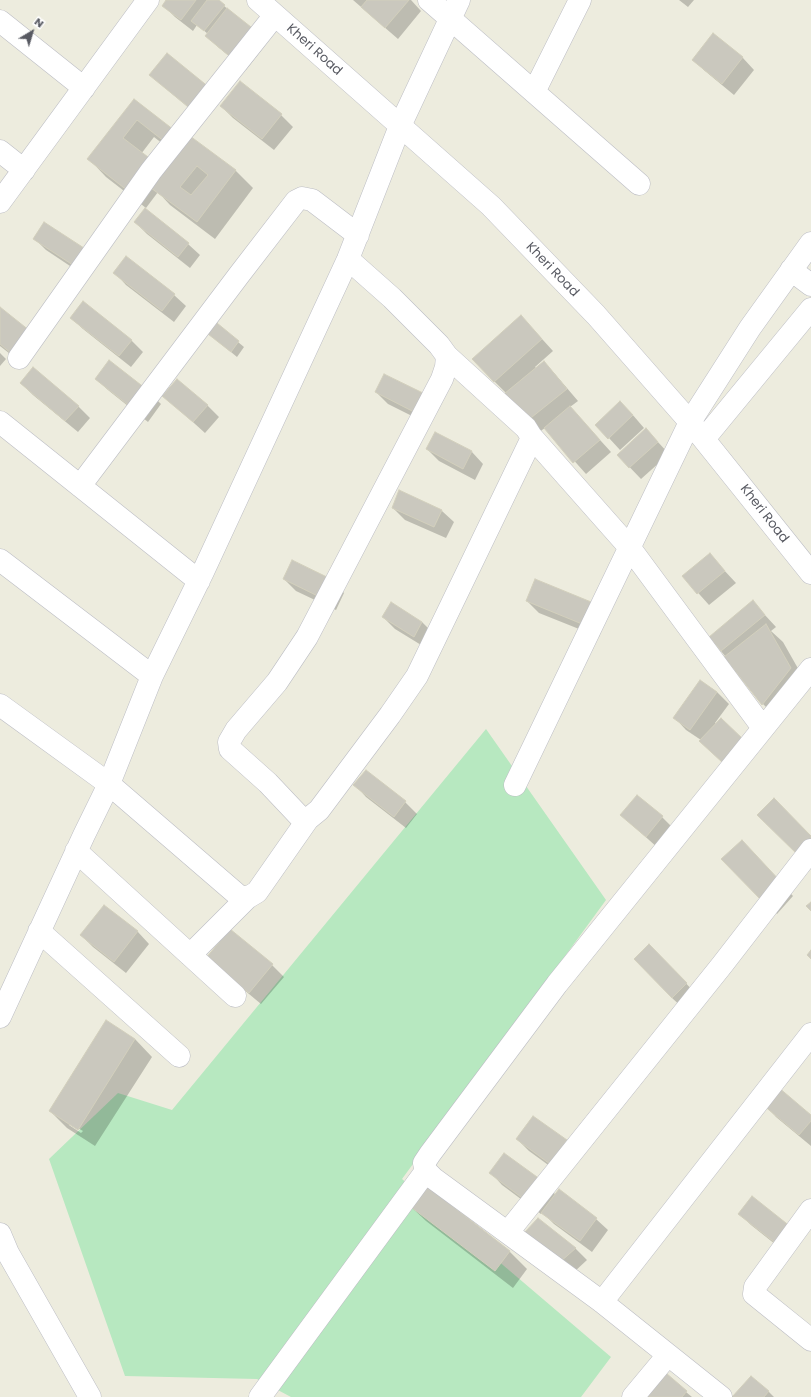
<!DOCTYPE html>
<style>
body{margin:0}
#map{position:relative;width:811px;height:1397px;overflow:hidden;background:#edecde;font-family:Poppins,sans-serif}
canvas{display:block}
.north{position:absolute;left:12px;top:12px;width:40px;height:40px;-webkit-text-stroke:3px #fff;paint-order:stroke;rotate:38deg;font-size:11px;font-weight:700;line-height:16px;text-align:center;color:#585a62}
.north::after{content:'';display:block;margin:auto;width:14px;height:18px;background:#585a62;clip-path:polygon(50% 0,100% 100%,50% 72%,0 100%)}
</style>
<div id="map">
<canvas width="811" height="1397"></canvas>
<div class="north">N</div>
</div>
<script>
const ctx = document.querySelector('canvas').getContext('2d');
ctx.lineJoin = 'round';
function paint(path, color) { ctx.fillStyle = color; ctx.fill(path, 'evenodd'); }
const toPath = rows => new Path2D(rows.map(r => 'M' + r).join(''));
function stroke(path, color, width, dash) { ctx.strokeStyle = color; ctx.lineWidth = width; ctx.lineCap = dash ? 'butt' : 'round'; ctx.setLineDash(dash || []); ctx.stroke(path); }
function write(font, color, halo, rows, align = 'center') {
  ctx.font = font + ' Poppins,sans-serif'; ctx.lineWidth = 4; ctx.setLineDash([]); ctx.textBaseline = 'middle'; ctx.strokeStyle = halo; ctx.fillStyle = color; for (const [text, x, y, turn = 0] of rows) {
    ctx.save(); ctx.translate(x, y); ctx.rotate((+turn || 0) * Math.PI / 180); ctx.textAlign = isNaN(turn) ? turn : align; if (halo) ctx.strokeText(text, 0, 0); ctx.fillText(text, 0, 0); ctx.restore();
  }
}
paint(toPath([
 [486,729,606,900,402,1179,611,1357,581,1397,291,1397,257,1379,125,1376,49,1159,118,1093,172,1110]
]), '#b7e8c0');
paint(toPath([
 [167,0,217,0,255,32,267,43,246,70,218,47,206,35,208,34,197,25,193,31,175,17,163,5],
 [353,0,411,0,421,11,398,39],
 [679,0,694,0,688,7],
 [713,34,743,58,754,70,734,95,705,71,693,60],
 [151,75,204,121,163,86],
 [135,100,173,130,190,137,236,171,253,188,215,239,170,205,158,192,146,208,106,177,89,159],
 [154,137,177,155,151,161,141,154],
 [221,106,281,115,293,127,274,150,233,118],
 [135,222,188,244,200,255,190,268,147,234],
 [44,223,88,278,46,250,34,238],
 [115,273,174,295,186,306,174,322,126,285],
 [0,308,24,365,0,346],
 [71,318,131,340,143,352,131,367,83,329],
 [533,329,553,351,535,367,536,368,544,362,555,374,578,401,570,407,611,452,586,474,545,428,539,432,506,393,494,381],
 [209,334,238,342,244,347,237,357],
 [0,353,6,359,0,366],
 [96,379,150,393,161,404,148,422,108,390],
 [21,383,78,406,90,418,78,432,33,395],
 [376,392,426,396,430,425,388,404],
 [164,396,207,405,219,417,205,433],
 [632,414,644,428,620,450,609,438],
 [646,429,669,454,641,479,618,455],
 [435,433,472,452,483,464,475,480,439,461,427,449],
 [400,492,442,511,454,522,446,538,405,520,393,508],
 [710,555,736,583,709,605,683,576],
 [284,579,333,581,344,593,336,610,296,591],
 [527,601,607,617,599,637,539,613],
 [753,602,776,627,771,631,783,642,808,686,780,721,763,704,721,651],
 [383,617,422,622,434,634,426,648,395,629],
 [701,681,717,692,729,704,715,723,716,724,701,740,686,730,675,718],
 [366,771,405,802,417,814,406,828,366,797,355,785],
 [621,815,662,817,674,829,658,848],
 [753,853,793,896,777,914,723,859],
 [104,906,138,932,149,944,126,973,93,947,81,935],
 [230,930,272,965,284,977,261,1004,219,969],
 [661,957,698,996,684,1009,672,998],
 [135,1039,152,1057,95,1146,67,1128,50,1111],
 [69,1123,83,1131,81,1133,69,1125],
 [765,1105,811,1116,811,1146,776,1117],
 [517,1139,566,1141,578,1153,562,1175,529,1151],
 [491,1173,543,1183,556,1195,596,1219,608,1230,592,1252,554,1224,542,1212,541,1214,502,1185],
 [423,1185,510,1252,527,1269,513,1288,426,1221,408,1204],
 [752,1197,790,1256,751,1225,740,1214],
 [537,1245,575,1248,587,1260,573,1273],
 [666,1374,686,1392,692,1397,646,1397],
 [751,1378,769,1392,774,1397,734,1397]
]), '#0003');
const building = toPath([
 [166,0,196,0,181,20,162,6,166,0],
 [207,0,219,0,225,5,204,31,191,21,207,0],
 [367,0,409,0,385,28,361,7,367,0],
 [227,8,256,31,233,59,205,36,227,8],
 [713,33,743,57,722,84,692,60,713,33],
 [167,53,210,88,192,110,149,75,167,53],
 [240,81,282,114,262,139,220,106,240,81],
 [134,99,174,130,165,142,137,120,123,138,152,160,128,191,87,159,134,99],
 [190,136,236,170,197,222,151,188,190,136],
 [197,166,208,175,191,195,180,187,197,166],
 [145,208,189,243,178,257,134,222,145,208],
 [44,222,87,250,76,267,33,239,44,222],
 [126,256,175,294,162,311,113,273,126,256],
 [83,301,132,340,119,356,70,318,83,301],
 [0,307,30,331,12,354,0,344,0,307],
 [521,315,542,339,494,382,472,359,521,315],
 [217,323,239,341,231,352,208,334,217,323],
 [109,360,150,392,136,411,95,379,109,360],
 [544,361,567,389,527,421,504,394,544,361],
 [33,367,79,406,65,421,20,383,33,367],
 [384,374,427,395,418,414,375,392,384,374],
 [177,379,208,405,193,422,162,396,177,379],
 [620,401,633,415,608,439,595,425,620,401],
 [570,406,600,440,573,463,544,428,570,406],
 [646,428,658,442,629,468,617,455,646,428],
 [435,432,472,451,463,469,426,449,435,432],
 [399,490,442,510,434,527,392,508,399,490],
 [710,553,725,571,697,594,682,576,710,553],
 [292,560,333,580,324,599,283,579,292,560],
 [535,579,596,604,587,626,526,601,535,579],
 [753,600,765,615,721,651,709,637,753,600],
 [391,602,422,622,414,637,382,617,391,602],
 [766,624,791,668,762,705,724,657,766,624],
 [700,680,717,692,690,730,673,718,700,680],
 [721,718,744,740,723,763,699,741,721,718],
 [366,770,406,801,394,817,353,785,366,770],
 [637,795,663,816,646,837,620,815,637,795],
 [774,798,811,836,811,845,800,857,757,815,774,798],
 [742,840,782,883,764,903,721,859,742,840],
 [811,902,811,911,806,906,811,902],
 [104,905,138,931,114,962,80,935,104,905],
 [230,929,273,964,249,993,206,958,230,929],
 [649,944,687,983,672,998,634,959,649,944],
 [811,950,811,959,807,955,811,950],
 [106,1020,135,1039,78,1130,49,1111,106,1020],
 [778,1087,811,1115,811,1121,799,1135,763,1105,778,1087],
 [533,1116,567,1140,550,1164,516,1139,533,1116],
 [504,1153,544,1182,529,1203,489,1173,504,1153],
 [423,1183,510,1251,495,1271,407,1204,423,1183],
 [559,1189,597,1218,580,1241,541,1213,559,1189],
 [752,1196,791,1227,778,1245,738,1214,752,1196],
 [538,1218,576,1248,560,1262,524,1233,538,1218],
 [666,1373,687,1391,682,1397,645,1397,666,1373],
 [751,1376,769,1391,764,1397,732,1397,751,1376]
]);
paint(building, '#cac8be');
stroke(building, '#d2cfbc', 1);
const minor = toPath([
 [258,0,491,206,596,315,690,422,811,573],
 [429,0,639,184],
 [0,21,84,88],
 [534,92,580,0],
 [0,151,24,170],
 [0,202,148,0],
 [348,259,392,298,439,345,447,356,446,367,442,379,307,637,277,682,236,730,229,742,230,749,268,783,302,819,308,819,319,810,390,715,417,676,531,440,531,436,526,428,447,356],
 [791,270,811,285],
 [19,358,151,171,275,15],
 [0,422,199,581],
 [531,436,630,548,763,728],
 [704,439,811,309],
 [80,486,239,275,296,201,302,198,312,200,358,235],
 [0,560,152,676],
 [0,705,109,784,239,896,247,898,257,892,308,819],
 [515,785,690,422,750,328,811,243],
 [76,851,235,996],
 [39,931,179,1056],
 [190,955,247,898],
 [0,1017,84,835,109,784,152,676,203,572,348,259,400,126,459,0],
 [811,1210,755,1287,754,1294,811,1340],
 [508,1232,722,965,811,850],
 [0,1234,8,1253,90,1397],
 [602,1302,811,1034],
 [260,1397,426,1171],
 [633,1397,668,1355],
 [721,1397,602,1302,433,1178,426,1171,424,1163,430,1154,557,984,811,669]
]);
stroke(minor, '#bcbdc4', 23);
stroke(minor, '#fff', 22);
write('13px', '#585a62', '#fff', [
 ["Kheri Road",314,50,42],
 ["Kheri Road",552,270,46],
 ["Kheri Road",764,514,52]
]);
</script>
